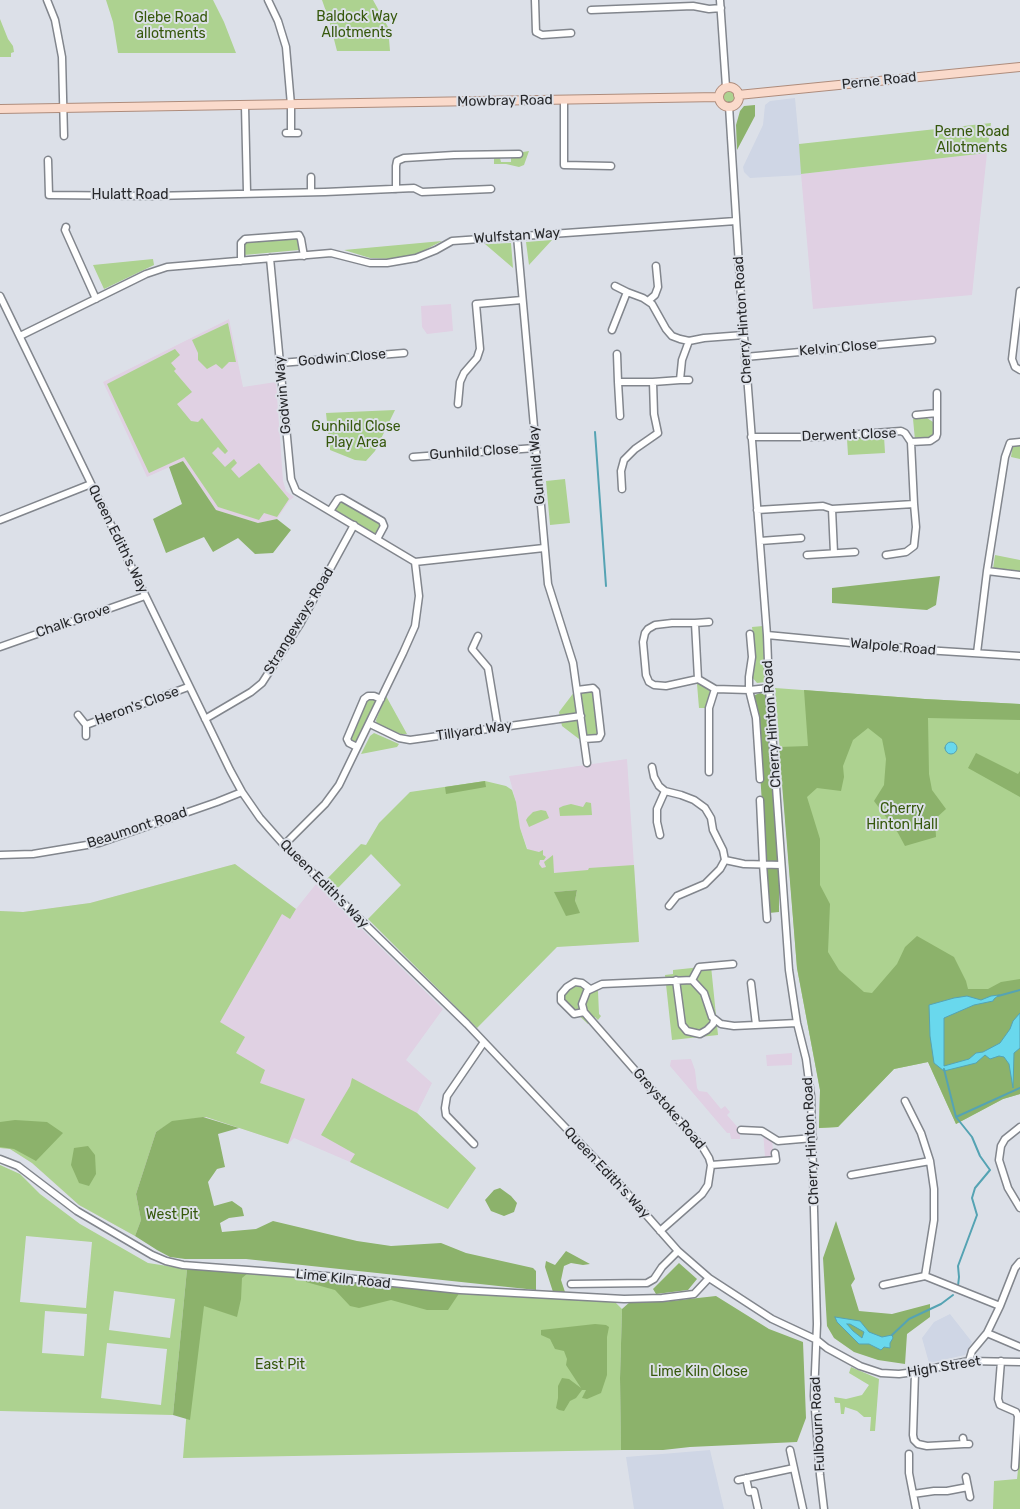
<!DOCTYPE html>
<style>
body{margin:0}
canvas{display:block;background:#dce0e8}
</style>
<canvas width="1020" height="1509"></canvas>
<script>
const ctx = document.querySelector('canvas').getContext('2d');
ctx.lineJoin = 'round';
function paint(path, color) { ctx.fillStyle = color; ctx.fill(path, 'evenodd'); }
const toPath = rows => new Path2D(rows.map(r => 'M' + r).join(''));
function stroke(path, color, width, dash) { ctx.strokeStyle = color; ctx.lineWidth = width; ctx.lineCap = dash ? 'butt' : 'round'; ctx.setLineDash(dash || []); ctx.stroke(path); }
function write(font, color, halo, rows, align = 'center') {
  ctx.font = font + ' Rubik,sans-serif'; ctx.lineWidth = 4; ctx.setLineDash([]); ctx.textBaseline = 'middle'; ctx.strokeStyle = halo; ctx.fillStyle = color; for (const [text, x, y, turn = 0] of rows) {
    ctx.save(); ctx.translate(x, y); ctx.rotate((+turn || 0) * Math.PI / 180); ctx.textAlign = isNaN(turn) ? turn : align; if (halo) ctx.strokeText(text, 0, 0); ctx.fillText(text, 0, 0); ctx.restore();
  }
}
paint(toPath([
 [795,98,802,175,750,178,744,172,743,167,763,125,765,105,770,101],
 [950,1314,972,1342,965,1355,929,1363,922,1338,934,1322],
 [710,1450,724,1509,634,1509,626,1457]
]), '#cfd6e5');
paint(toPath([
 [987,153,972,295,813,309,801,174],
 [451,304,453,331,427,334,422,327,421,306],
 [792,1053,792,1065,767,1066,766,1055],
 [691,1059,695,1070,697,1088,699,1091,707,1092,721,1109,725,1106,730,1112,727,1115,740,1130,740,1139,731,1139,730,1133,727,1133,670,1066,671,1060],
 [763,1131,772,1138,773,1151,771,1157,765,1157]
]), '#e0d0e3');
paint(toPath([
 [229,319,243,387,276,382,283,481,286,491,294,497,289,501,277,519,258,523,216,510,183,461,147,477,103,382],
 [627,759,639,942,572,946,528,850,520,828,516,802,509,776],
 [235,864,296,909,316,884,443,1009,406,1060,432,1083,417,1113,476,1168,448,1209,350,1162,294,1138,288,1144,206,1117,141,1220,135,1236,79,1205,32,1163,10,1149,0,1148,0,911,23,912,90,903]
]), '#e0d1e3');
paint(toPath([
 [106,0,213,0,224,22,236,53,118,53,113,22],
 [322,0,373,0,388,27,390,51,337,51,329,20],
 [0,19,8,39,13,46,14,52,11,53,11,57,0,57],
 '723 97a6 6 0 1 1 12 0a6 6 0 1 1-12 0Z',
 [991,123,987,153,801,174,799,144],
 [529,151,524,165,519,167,506,164,494,164,494,158,500,158,501,162,511,162,511,154],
 [298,238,299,250,244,255,243,242],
 [552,240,529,265,526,242],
 [442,241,417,254,392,259,370,258,344,250],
 [511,243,513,268,485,244],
 [153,259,154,265,104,289,93,265],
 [228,323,236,362,229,362,222,369,216,364,207,369,198,360,198,353,192,340],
 [175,349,180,355,171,363,176,369,174,371,192,392,177,404,191,421,198,422,202,418,228,451,225,454,218,447,212,453,225,467,234,459,237,463,231,469,239,478,259,463,289,499,277,517,264,513,259,520,218,507,184,457,149,473,107,384],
 [395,410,375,451,366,461,355,460,330,450,326,413],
 [927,418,933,422,934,434,932,439,915,440,913,419],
 [884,436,885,453,848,455,847,439],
 [1013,444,1020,445,1020,459,1011,457],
 [565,479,570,523,550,525,546,481],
 [338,499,382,521,379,536,332,508],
 [995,555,1020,560,1020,573,993,569],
 [763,626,766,682,757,683,752,677,756,661,752,627],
 [700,683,707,686,710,691,706,708,699,708,697,684],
 [593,688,599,738,579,739,562,726,559,712,575,691],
 [775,688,925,699,1020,704,1020,1094,1003,1099,956,1124,928,1062,894,1069,838,1127,819,1128,820,1090,797,968],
 [386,696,407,734,401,734,377,725,376,720],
 [370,698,376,701,355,743,349,740,364,704],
 [374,733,399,744,397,747,361,754,370,736],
 [485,781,506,786,512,790,516,802,520,828,527,849,539,852,543,850,543,855,546,857,544,860,540,860,539,864,542,868,546,867,544,862,553,855,554,873,588,870,589,868,634,865,639,942,557,947,477,1028,368,919,401,885,371,854,336,890,326,880,361,844,366,845,379,823,410,792],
 [577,890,575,901,555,892],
 [586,802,591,803,592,815,560,816,559,808,563,806,571,804,583,807],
 [541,810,546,811,549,818,529,827,526,820,528,817,533,812],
 [235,864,296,909,290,919,282,914,220,1022,245,1037,236,1053,265,1070,260,1083,305,1099,288,1144,206,1117,172,1122,156,1132,136,1194,141,1220,135,1236,79,1205,32,1163,10,1149,0,1148,0,911,23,912,90,903],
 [711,966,718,1035,672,1040,665,975,673,974,673,970],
 [583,984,598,991,599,1014,601,1016,598,1020,595,1017,588,1024,562,1000,563,995,573,985],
 [352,1078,417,1113,476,1168,448,1209,350,1162,355,1154,321,1135,350,1086],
 [0,1165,20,1174,40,1194,80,1224,148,1263,187,1269,173,1415,0,1411],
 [26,1236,92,1242,86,1308,20,1302],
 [114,1291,175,1299,170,1338,109,1330],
 [45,1311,87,1314,84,1356,42,1353],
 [107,1343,167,1349,161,1405,101,1398],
 [198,1270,306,1277,460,1292,615,1302,622,1309,620,1378,621,1447,624,1450,183,1458],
 [851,1367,879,1379,875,1431,870,1431,871,1417,864,1417,857,1411,845,1407,844,1414,841,1414,840,1403,835,1403,834,1397,846,1399,862,1395,869,1385,849,1373],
 [1020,1451,1020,1509,993,1509,994,1481,1017,1479]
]), '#add290');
paint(toPath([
 [755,105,755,116,737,150,736,125,740,111,744,106],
 [183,461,216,510,258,523,277,519,291,530,273,553,255,554,238,538,213,552,204,537,166,553,153,519,182,504,169,467],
 [940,576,936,605,927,610,832,603,832,588],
 [804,690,925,699,1020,704,1020,720,928,718,929,774,932,790,946,809,935,819,936,837,905,846,898,833,874,801,884,785,886,759,882,739,868,728,853,740,843,766,844,777,841,791,817,788,807,797,820,839,820,885,830,904,828,952,839,970,864,992,872,993,897,964,905,947,917,936,954,957,966,981,968,989,988,989,1001,982,1020,979,1020,1094,1003,1099,956,1124,928,1062,894,1069,838,1127,819,1128,820,1090,797,968,779,747,808,746],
 [760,693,766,695,779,860,779,912,769,913,756,710,753,701,755,695],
 [976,753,1018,774,1020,771,1020,797,968,768],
 [485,781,486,787,446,794,445,787],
 [577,890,575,901,580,913,566,916,554,892],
 [203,1117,239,1128,218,1134,225,1167,217,1169,208,1182,214,1206,232,1201,242,1208,244,1216,229,1218,220,1223,222,1232,256,1229,273,1221,357,1241,391,1246,441,1243,466,1253,533,1268,536,1271,536,1290,246,1259,185,1259,170,1257,157,1250,135,1236,141,1220,136,1194,156,1132,172,1121],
 [15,1120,47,1122,63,1133,36,1161,14,1149,0,1147,0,1122],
 [88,1146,95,1155,96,1174,89,1186,79,1183,71,1165,74,1148],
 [500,1188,511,1196,517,1203,514,1212,504,1216,491,1211,485,1200,494,1190],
 [836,1221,855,1279,851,1285,859,1311,892,1314,930,1304,930,1317,907,1334,905,1364,878,1360,854,1352,834,1338,827,1326,823,1258],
 [566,1251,590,1264,583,1265,571,1263,564,1266,561,1280,565,1292,553,1292,545,1267,546,1261,555,1265],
 [679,1263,697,1279,688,1290,656,1294,653,1289],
 [187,1269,248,1273,242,1278,241,1299,237,1317,204,1306,190,1420,173,1415],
 [306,1277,460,1292,448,1310,427,1310,391,1300,359,1308,350,1306,335,1290,306,1282],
 [716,1296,769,1329,803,1342,806,1418,797,1442,690,1447,663,1450,621,1450,620,1378,622,1309,631,1301,662,1302],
 [595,1324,606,1325,609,1327,607,1337,607,1375,601,1393,587,1399,582,1398,586,1390,582,1390,576,1398,570,1401,564,1411,559,1410,556,1408,558,1398,558,1386,562,1378,569,1379,581,1388,566,1365,567,1359,564,1351,555,1349,550,1339,541,1335,541,1330]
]), '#8cb26b');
const water = toPath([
 '945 748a6 6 0 1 1 12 0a6 6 0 1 1-12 0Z',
 [999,995,994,999,993,1001,974,1005,944,1018,944,1066,969,1059,976,1053,983,1052,1000,1043,1010,1029,1013,1021,1020,1013,1020,1048,1014,1053,1013,1088,1009,1064,1004,1057,999,1056,990,1059,985,1055,976,1063,944,1071,934,1063,930,1036,929,1005,954,998,967,996,981,1000,991,996,999,995],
 [835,1317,860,1321,869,1332,882,1337,892,1335,893,1338,890,1343,890,1348,884,1347,881,1350,869,1344,859,1344,837,1322,835,1317],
 [847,1324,850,1324,864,1332,862,1338,853,1331,847,1324]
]);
paint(water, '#69d8ed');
stroke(water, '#55a3b3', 1);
stroke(toPath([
 [595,432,606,586],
 [998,996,1020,990],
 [944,1069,956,1117,972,1137,980,1156,990,1170,975,1188,972,1198,977,1215,958,1266,959,1277,958,1286],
 [956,1117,1020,1088],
 [892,1335,909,1319,941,1304,953,1295]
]), '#55a3b3', 2);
const minor = toPath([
 [47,0,55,20,62,57,64,136],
 [268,0,278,21,286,47,291,105,291,133],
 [535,0,536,32,542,35,571,33],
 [720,0,726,87],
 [591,10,693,6,709,9,721,8],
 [564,100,564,165,611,166],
 [245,106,247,192],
 [729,106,741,297,767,635,769,688,789,970,797,1023,806,1059,811,1096,817,1324,814,1396,820,1475,824,1509],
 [286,133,298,133],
 [48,160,49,195,152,196,325,192,414,188,422,192,491,189],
 [311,177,311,192],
 [396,189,396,166,397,161,404,158,454,155,519,154],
 [66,227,65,230,96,299],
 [517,236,548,584,573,663,587,763],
 [270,258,291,479,296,491,415,562,544,548],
 [241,261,241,243,245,239,299,235,301,239,304,256],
 [615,286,627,292],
 [1020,291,1012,359,1015,367,1020,370],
 [0,296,230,770,242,792,260,818,284,845,467,1024,619,1184,678,1251,709,1278,772,1319,817,1340,827,1348,860,1366,881,1373,899,1374,915,1372,969,1361,1020,1362],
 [648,301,655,295,658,287,656,266],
 [612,330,627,292,643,298,652,304,666,329,672,336,680,339,689,341,704,338,744,335],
 [20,336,146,274,167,267,331,253,370,263,387,263,416,258,436,250,452,241,736,221],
 [617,354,618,382],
 [745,357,932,340],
 [280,363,404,353],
 [680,380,689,380],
 [458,404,460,382,464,373,477,358,480,349,476,304,522,300],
 [916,415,937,413],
 [620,416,618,382,653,382],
 [751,437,820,437,901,431,905,433,911,442,914,504,832,509,823,506,757,510],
 [911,442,930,441,936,437,937,434,937,393],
 [413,457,535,448],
 [622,489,621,471,624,460,635,449,658,433,654,414,653,382,680,380,682,360,689,341],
 [832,509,834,553],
 [330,511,338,499,342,498,382,521,384,526,377,539],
 [0,520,91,484],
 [760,541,801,538],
 [807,555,855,552],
 [886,555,906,552,914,546,916,527,914,504],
 [987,571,1020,575],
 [695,623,709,622],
 [750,634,752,657,749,677,749,690,756,718,760,779],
 [767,635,925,650,1020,656],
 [478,636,472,649,488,668,498,728],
 [0,647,145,596],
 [977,653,987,571,1005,457,1010,443,1020,442],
 [698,679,695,623,672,623,655,625,648,629,645,633,643,642,646,675,649,682,654,685,666,686,698,679,715,689,749,690,769,688],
 [577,690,593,688,596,691,601,734,599,738,584,739],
 [78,715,86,725,86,736],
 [205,719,251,692,262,683,300,624,354,525],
 [370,724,399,738,410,740,581,716],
 [86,725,188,687],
 [357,747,349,743,347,739,364,699,368,696,374,696,381,699],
 [652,767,654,777,659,786,665,791,681,795,694,800,705,808,711,818,713,830,723,850,725,860,744,864,781,865],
 [709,772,709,708,715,689],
 [760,800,763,864,767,919],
 [660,835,657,822,657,809,665,791],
 [284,845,325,804,339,785,403,653,415,626,419,596,415,562],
 [0,855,33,854,99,843,217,802,242,792],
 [669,906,677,896,705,884,720,869,725,860],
 [676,980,682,1025,687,1031,700,1034,707,1030,713,1024,714,1020],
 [692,980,699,967,733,964],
 [751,983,756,1025],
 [584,1012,574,1014,561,1001,561,994,567,987,575,982,582,983,590,989],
 [905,1101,921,1133,930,1161,934,1189,934,1220,925,1276,1000,1306],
 [1020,1127,1005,1139,1001,1146,999,1160,1008,1188,1020,1208],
 [741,1130,762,1131,778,1141,813,1138],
 [474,1144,446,1115,445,1108,447,1096,484,1042],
 [0,1159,18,1166,77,1211,152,1255,166,1261,183,1265,326,1276,460,1290,624,1299,662,1298,694,1294,709,1278],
 [711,1165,776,1160,775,1153],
 [851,1175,930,1161],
 [660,1231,702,1194,708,1185,711,1165,709,1158,703,1148,584,1012,582,1004,587,991,602,984,692,980,704,993,712,1017,721,1024,734,1026,797,1023],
 [571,1284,647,1283,654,1279,662,1267,678,1251],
 [883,1285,925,1276],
 [987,1333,1020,1347],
 [969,1361,972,1351,987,1333,1000,1306,1015,1268,1020,1262],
 [1001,1361,998,1399,1000,1405,1016,1412,1018,1416,1015,1467],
 [915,1372,913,1435,914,1440,918,1444,927,1446,964,1444],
 [963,1438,964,1444,969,1444],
 [790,1450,803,1509],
 [909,1454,909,1473,916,1509],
 [966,1477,970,1497],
 [746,1478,749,1492,754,1491,758,1509],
 [738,1480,794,1468],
 [913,1494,934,1491,947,1491,968,1487]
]);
const major = toPath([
 '719 97a10 10 0 1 1 20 0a10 10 0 1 1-20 0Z',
 [738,95,1020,67],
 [0,109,719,97]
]);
stroke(minor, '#82868d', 9);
stroke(major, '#ae8c7c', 10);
stroke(minor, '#fff', 6);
stroke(major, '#fadacb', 8);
write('14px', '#36580c', '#dce0e8', [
 ["Baldock Way",357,17],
 ["Allotments",357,33],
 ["Glebe Road",171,18],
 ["allotments",171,34],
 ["Perne Road",972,132],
 ["Allotments",972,148],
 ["Gunhild Close",356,427],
 ["Play Area",356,443],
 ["Cherry",902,809],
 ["Hinton Hall",902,825],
 ["West Pit",172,1215],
 ["East Pit",280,1365],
 ["Lime Kiln Close",699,1372]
]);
write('14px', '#27282b', '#dce0e8', [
 ["Perne Road",879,81,-6],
 ["Mowbray Road",505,101,-1],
 ["Hulatt Road",130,195],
 ["Wulfstan Way",517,236,-4],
 ["Cherry Hinton Road",743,320,-94],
 ["Kelvin Close",838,348,-5],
 ["Godwin Close",342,358,-5],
 ["Godwin Way",283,395,-95],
 ["Derwent Close",849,435,-2],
 ["Gunhild Close",474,452,-4],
 ["Gunhild Way",537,465,-95],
 ["Queen Edith's Way",118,539,64],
 ["Chalk Grove",73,621,-19],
 ["Strangeways Road",299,621,-59],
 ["Walpole Road",893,647,5],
 ["Heron's Close",137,706,-20],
 ["Cherry Hinton Road",772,724,-94],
 ["Tillyard Way",474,731,-8],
 ["Beaumont Road",137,828,-18],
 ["Queen Edith's Way",324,884,45],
 ["Greystoke Road",669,1109,49],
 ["Cherry Hinton Road",811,1141,-93],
 ["Queen Edith's Way",607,1173,47],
 ["Lime Kiln Road",343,1279,6],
 ["High Street",944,1367,-9],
 ["Fulbourn Road",818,1424,-93]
]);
</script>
